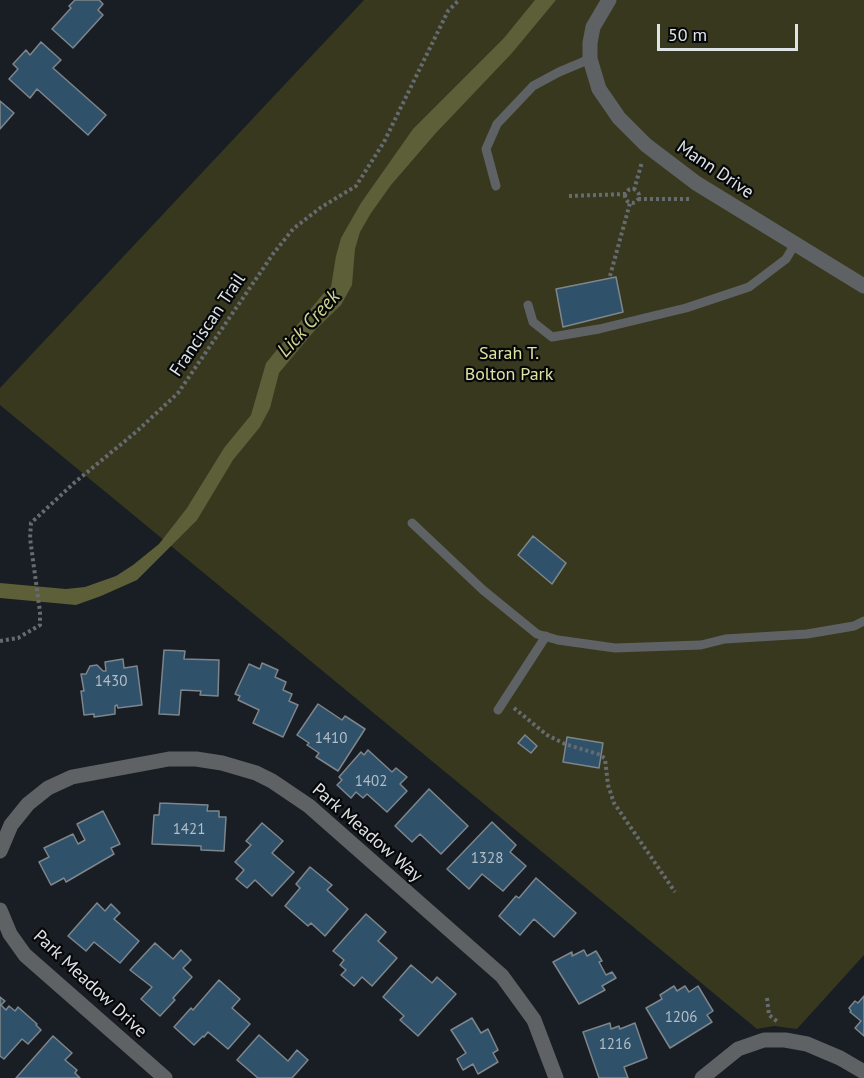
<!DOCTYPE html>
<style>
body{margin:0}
#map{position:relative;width:864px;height:1078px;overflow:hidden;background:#181e23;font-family:"PT Sans",sans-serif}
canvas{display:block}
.scale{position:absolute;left:657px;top:24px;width:141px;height:27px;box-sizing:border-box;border:3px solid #dfe3e6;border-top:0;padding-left:8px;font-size:18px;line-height:21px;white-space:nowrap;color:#dfe3e6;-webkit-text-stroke:4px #06080a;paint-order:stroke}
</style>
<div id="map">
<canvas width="864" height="1078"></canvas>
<div class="scale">50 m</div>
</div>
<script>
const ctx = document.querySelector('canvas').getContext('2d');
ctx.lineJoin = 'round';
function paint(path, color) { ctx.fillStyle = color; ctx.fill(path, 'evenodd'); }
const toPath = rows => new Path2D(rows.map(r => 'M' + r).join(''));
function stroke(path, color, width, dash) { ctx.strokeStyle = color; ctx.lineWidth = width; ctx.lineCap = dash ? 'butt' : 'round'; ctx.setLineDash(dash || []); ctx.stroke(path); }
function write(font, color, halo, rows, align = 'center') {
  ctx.font = font + ' "PT Sans",sans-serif'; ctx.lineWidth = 4.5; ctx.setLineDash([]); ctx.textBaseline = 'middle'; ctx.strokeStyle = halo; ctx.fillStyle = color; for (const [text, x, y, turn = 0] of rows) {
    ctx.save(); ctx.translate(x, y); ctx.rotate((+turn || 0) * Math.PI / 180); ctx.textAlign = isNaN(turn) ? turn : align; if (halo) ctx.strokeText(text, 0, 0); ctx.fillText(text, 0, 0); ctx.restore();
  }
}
paint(toPath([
 [364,0,864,0,864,955,797,1029,774,1026,757,1029,0,405,0,388]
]), '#37381e');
paint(toPath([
 [535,0,556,0,512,53,435,134,391,185,371,213,360,232,355,249,352,285,341,305,315,330,279,373,270,408,260,427,233,460,197,520,137,580,101,596,76,605,0,598,0,583,66,589,85,587,116,576,133,565,159,544,187,508,224,448,251,415,266,363,323,294,331,287,336,256,341,238,361,203,413,129,504,38]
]), '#5d5f38');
const building = toPath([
 [75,0,99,0,103,4,98,10,103,15,73,48,52,29,71,8,69,6,75,0],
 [41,42,61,60,53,68,106,115,88,135,37,89,30,98,9,79,18,69,13,64,26,50,30,55,41,42],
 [0,101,14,113,0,129,0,101],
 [616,277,623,312,563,327,556,289,616,277],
 [533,536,566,563,552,584,518,555,533,536],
 [164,650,185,651,184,659,219,660,218,696,200,695,201,691,181,690,179,715,159,714,164,650],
 [123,659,124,668,137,666,142,705,118,708,117,705,115,706,115,714,94,717,94,714,84,715,81,691,84,691,81,674,86,674,90,666,97,665,103,671,106,671,105,662,123,659],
 [262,663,278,670,275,677,286,682,283,690,292,694,289,701,298,705,283,737,253,723,259,710,238,700,240,696,235,694,249,664,260,669,262,663],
 [318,704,342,720,345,716,365,729,338,771,316,757,319,753,307,745,309,743,297,735,318,704],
 [525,735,537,746,531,753,518,743,525,735],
 [567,737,603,743,599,768,563,762,567,737],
 [368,750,392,772,396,768,407,777,400,784,407,791,387,812,367,794,363,798,356,792,351,798,337,785,342,780,339,777,361,752,364,755,368,750],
 [429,789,468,826,441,854,420,834,412,842,395,826,429,789],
 [160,803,208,805,207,811,219,811,219,817,226,817,224,851,201,850,201,846,152,844,154,815,159,815,160,803],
 [103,811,120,844,111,848,114,854,66,882,64,878,51,885,39,862,49,857,44,848,73,834,78,844,85,840,77,824,103,811],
 [492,822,516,845,510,852,526,866,503,891,482,874,469,889,447,869,492,822],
 [262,823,283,841,272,853,294,872,272,896,255,880,247,888,236,879,244,870,235,862,251,845,246,841,262,823],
 [310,867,332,885,327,890,348,909,325,936,311,923,308,926,285,906,300,888,296,884,310,867],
 [536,878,576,913,554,937,534,919,520,935,499,916,516,896,519,898,536,878],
 [97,903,105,911,111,904,120,913,114,919,139,941,120,963,94,942,86,951,68,936,97,903],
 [366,914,386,932,378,941,397,958,372,986,362,977,354,986,341,975,346,970,340,965,344,960,333,951,366,914],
 [155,943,173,959,181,950,191,960,183,968,192,977,173,998,175,1000,160,1016,141,999,152,987,130,970,155,943],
 [584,950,587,956,596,951,602,961,599,962,606,975,612,972,616,978,602,986,605,990,579,1004,553,962,572,952,572,956,584,950],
 [411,965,432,983,437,977,456,994,418,1036,400,1020,404,1016,383,997,411,965],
 [219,980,240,999,232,1008,250,1024,228,1049,208,1032,204,1037,203,1036,194,1045,174,1027,191,1008,193,1010,219,980],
 [674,986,677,991,685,986,689,992,698,986,713,1011,707,1015,712,1022,670,1048,646,1008,662,999,660,995,674,986],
 [864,996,864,1036,855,1028,861,1021,850,1012,851,1011,849,1008,855,1001,858,1003,864,996],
 [0,997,5,1001,1,1005,6,1010,9,1006,15,1011,18,1007,37,1024,36,1025,41,1030,28,1044,22,1039,4,1059,0,1056,0,997],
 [472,1018,481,1033,488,1029,498,1050,493,1053,498,1062,478,1074,473,1064,463,1070,457,1059,466,1053,451,1030,472,1018],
 [610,1023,611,1029,619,1026,620,1029,635,1023,647,1058,624,1067,628,1078,599,1078,583,1032,610,1023],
 [259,1035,288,1061,297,1050,308,1060,292,1078,258,1078,237,1060,259,1035],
 [53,1036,72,1053,65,1060,77,1070,75,1073,80,1078,16,1078,53,1036]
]);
paint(building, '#30516a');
stroke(building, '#7e858b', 1.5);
stroke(toPath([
 '625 196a7 7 0 1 1 14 0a7 7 0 1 1-14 0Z',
 [634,190,642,162],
 [569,196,626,194],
 [638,199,689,199],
 [610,276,630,203],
 [0,641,18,638,40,625,40,612,30,538,31,523,74,483,136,432,178,393,273,254,293,229,320,208,356,186,384,142,448,11,459,0],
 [514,708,547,735,565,744,601,755,605,759,608,785,614,803,675,892],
 [767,998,769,1015,779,1023]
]), '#666b6f', 4, [3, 3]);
stroke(toPath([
 [496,186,486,149,497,124,533,86,559,72,590,59],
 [528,305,533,322,552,337,599,329,686,308,749,287,786,259,795,244],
 [412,523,483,590,537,634,558,640,615,648,701,645,725,639,807,634,854,626,864,621],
 [498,710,546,636]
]), '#5f6264', 9);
stroke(toPath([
 [609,0,593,27,590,43,590,59,599,89,619,118,646,145,696,183,864,286],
 [0,851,11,825,28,804,48,788,72,777,169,759,196,759,222,763,256,773,272,781,309,806,502,976,534,1020,556,1078],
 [0,910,10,934,25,955,165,1078],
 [702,1078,738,1049,764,1040,785,1040,807,1044,840,1058,864,1072]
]), '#5f6264', 15);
write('15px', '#b3bec7', null, [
 ["1430",111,682],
 ["1410",331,739],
 ["1402",371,782],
 ["1421",189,830],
 ["1328",487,859],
 ["1206",681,1018],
 ["1216",615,1045]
]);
write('18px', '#dfe3e6', '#06080a', [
 ["Mann Drive",715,170,34],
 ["Franciscan Trail",208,325,-56],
 ["Park Meadow Way",367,833,41],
 ["Park Meadow Drive",90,984,43]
]);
write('18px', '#dfe39f', '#06080a', [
 ["Sarah T.",509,354],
 ["Bolton Park",509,375]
]);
write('italic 20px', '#d0d491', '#06080a', [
 ["Lick Creek",309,324,-48]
]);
</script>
